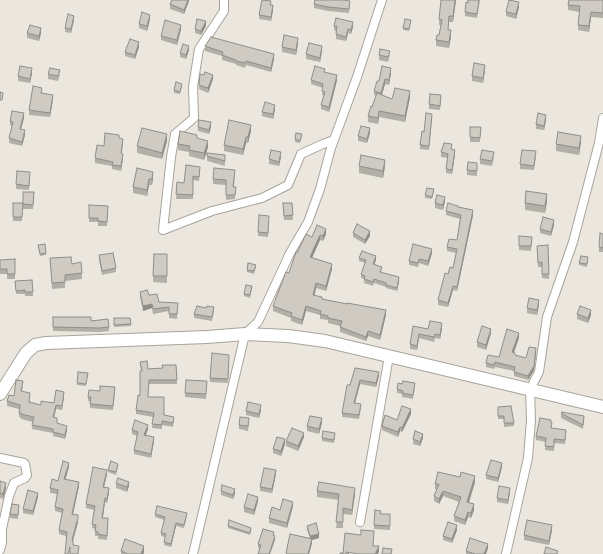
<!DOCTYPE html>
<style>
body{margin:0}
canvas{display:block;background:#ece7de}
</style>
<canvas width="603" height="554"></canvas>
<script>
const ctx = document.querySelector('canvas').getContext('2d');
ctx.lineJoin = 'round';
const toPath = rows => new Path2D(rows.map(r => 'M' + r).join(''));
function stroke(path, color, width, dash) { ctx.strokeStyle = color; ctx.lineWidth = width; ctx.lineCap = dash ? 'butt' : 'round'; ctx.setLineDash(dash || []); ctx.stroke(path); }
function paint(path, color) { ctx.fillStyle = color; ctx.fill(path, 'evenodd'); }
const street = toPath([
 [224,0,224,11,199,49,193,87,194,118,175,134,171,157,163,230,212,211,262,198,288,185,301,154,323,144,334,140],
 [0,458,24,463,25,464,27,475,25,478,14,483,9,496,2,529,2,543,0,550],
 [360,522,389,356],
 [193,554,245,334,258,322,290,253,308,222,320,189,331,148,357,77,382,0],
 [506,554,528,458,531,420,530,389,539,372,547,317,573,242,599,143,603,118]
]);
const secondary = toPath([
 [0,394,26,353,35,345,46,343,207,337,245,334,288,336,325,341,603,407]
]);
stroke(street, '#a8a49b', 10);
stroke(secondary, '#a8a49b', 14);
stroke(street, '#fff', 8);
stroke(secondary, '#fff', 12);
paint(toPath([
 [189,0,184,14,170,9,170,4],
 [456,0,453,22,449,22,448,30,451,36,449,48,436,46,436,40,439,35,441,25,439,25,439,19],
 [480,0,477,18,465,16,465,12,468,3],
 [603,0,603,18,591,17,589,32,578,30,579,12,568,10,568,5],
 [314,4,350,5,349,13,328,11,314,8],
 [271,5,273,10,271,21,259,19,259,15],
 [519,7,516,19,506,16,506,12],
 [150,19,147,31,139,28,139,24],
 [74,20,71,33,65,32,65,28],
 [411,22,409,31,403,30,403,28],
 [206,26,201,35,195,33,195,29],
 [334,26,353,27,351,34,348,33,346,41,336,39,336,31,334,30],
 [181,29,177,45,161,40,161,36],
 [27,33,41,33,39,41,27,38],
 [298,43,296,55,282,52,282,47],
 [205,46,274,59,271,72,246,65,245,68,236,65,236,64,222,60,222,56,205,51],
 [139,47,135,59,125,56,125,52],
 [189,50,186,59,180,57,180,53],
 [322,51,320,62,306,59,306,54],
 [379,55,390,55,388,62,379,60],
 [485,70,483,83,472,81,472,76],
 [325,72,337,80,329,112,321,109,321,105,324,96,322,95,323,88,311,84,311,80],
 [32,73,30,83,18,81,18,76],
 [391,73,389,85,385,84,382,95,392,99,410,97,405,122,379,117,378,124,368,122,368,116,376,96,374,95,374,91,379,81],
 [48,74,60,74,58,81,48,79],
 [204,75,213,79,208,93,199,89,199,85],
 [182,86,180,94,174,93,174,90],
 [42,93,53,99,50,117,29,115,29,110],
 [441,99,440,110,429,109,429,104],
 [275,109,273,119,262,116,262,112],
 [24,118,21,129,25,135,22,146,9,143,9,138,12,126,10,125,10,121],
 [432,118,429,150,420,149,420,145,424,132],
 [546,120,544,130,536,129,536,124],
 [198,127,211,127,209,134,198,131],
 [470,127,481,127,480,142,470,142],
 [251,131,248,143,246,143,243,155,224,151,224,145],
 [370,133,367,143,358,141,358,136],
 [302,136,300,143,295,142,295,139],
 [119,138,123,143,122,153,123,158,121,171,112,169,112,166,95,163,95,158,104,146],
 [197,138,208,147,204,160,189,156,189,152,178,150,178,144],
 [167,141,162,159,137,153,137,146],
 [581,142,579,155,556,151,556,144],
 [452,149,455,154,452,174,446,173,446,169,448,158,441,157,441,152],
 [207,156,225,159,225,166,207,161],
 [536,156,534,170,520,169,520,164],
 [281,157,279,166,269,164,269,159],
 [494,157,492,166,480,164,480,159],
 [359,166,385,166,383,178,359,173],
 [477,167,477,176,467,175,467,170],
 [137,168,153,178,152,185,149,185,147,196,133,193,133,187],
 [200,171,199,181,193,180,193,199,176,199,177,182,184,183],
 [235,175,234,187,236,187,235,199,226,200,226,185,213,184,213,179],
 [30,177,29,190,16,189,16,184],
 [434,191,432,199,425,198,425,195],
 [23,192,34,192,33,209,23,209],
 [445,201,443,210,435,208,435,203],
 [547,201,545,213,525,210,525,203],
 [13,203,23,203,22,221,13,221],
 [283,203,292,203,293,220,284,220],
 [89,205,108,206,107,226,98,226,98,222,89,222],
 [458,207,473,215,457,291,453,290,448,307,438,305,438,300,448,274,453,268,456,253,447,251,447,247,457,240,460,219,446,215,446,211],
 [269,220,268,237,258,236,258,232],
 [554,225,551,236,540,233,540,229],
 [353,233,370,236,365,244,353,237],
 [326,234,323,241,320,240,312,258,332,269,326,291,316,288,315,295,322,299,386,315,380,340,368,336,366,341,340,332,340,326,328,323,328,320,320,319,320,315,306,311,302,325,291,321,291,318,273,311,273,306,289,273,312,237],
 [603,234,603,252,599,252,599,247],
 [519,236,532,242,531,251,519,250],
 [38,245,46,253,46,255,40,256],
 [548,245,549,279,542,278,542,267,538,267,537,246],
 [432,253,428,266,419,263,418,267,409,265,409,261],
 [154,254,167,254,167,283,153,282],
 [99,255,116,268,116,272,102,275,99,260],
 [50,258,82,273,82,279,65,281,65,288,52,289],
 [359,258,376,260,374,265,382,271,381,272,399,281,397,291,386,288,386,287,374,283,373,286,364,283,364,279,361,278,361,274,365,263,359,261],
 [15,259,15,279,7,279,7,274,0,274,0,260],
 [588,260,587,267,579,265,579,263],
 [256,267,254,274,247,272,247,270],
 [32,280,33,296,25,296,25,294,16,294,15,281],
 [252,288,250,298,244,296,244,294],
 [140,292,149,295,159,302,178,303,177,319,169,318,169,311,153,314,152,308,143,311,140,297],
 [539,305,537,315,527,313,527,308],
 [206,308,214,311,212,321,194,318,194,314],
 [577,314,591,315,588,323,577,319],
 [53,317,91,321,109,327,109,331,100,332,53,331],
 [114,318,131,324,131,326,114,327],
 [413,326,428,329,442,328,440,339,435,338,434,342,419,338,417,350,410,349,410,344],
 [491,333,486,350,477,347,477,342],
 [519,338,514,353,515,355,526,358,536,353,534,370,528,380,514,376,514,371,495,367,494,369,486,367,486,363,499,357],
 [229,359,228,383,210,382,210,378],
 [140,362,148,369,163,368,176,365,177,384,149,384,148,397,164,415,174,421,173,427,162,425,162,429,152,428,153,417,136,414,136,410,140,396,141,371],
 [355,368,379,376,376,387,360,384,355,403,361,408,359,419,342,417,342,413],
 [78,372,88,373,86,386,77,385],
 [207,381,206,399,185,397,185,393],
 [402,384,415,387,413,399,402,397,402,394,397,393,397,389],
 [23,386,22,391,30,397,30,402,41,405,54,403,64,396,62,410,56,409,54,417,57,423,67,430,65,439,53,436,53,433,32,429,33,422,21,419,21,418,19,417,19,409,7,406,7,401,14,396],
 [100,391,115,391,113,410,90,408,90,401,88,401,88,397],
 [498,407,514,423,514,426,504,427,504,419,498,419],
 [261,410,259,418,246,415,246,411],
 [561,413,584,421,583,429,561,418],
 [411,414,402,432,400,431,398,437,382,430,382,426],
 [249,423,248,431,239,429,239,425],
 [322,423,319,434,307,431,307,426],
 [551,423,552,428,566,434,565,444,554,443,554,451,545,450,546,442,536,440,536,436],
 [148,429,146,435,154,441,151,458,134,454,134,450,137,436,132,434,132,430],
 [335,435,334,443,322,441,322,438],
 [304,437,298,451,286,446,286,441],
 [423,438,420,446,413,444,413,439],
 [285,444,281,456,273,453,273,449],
 [118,466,116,475,108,472,108,470],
 [69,467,65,480,79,486,73,514,78,522,73,540,73,545,79,550,78,554,70,554,66,536,59,534,59,530,62,513,55,511,55,507,58,494,50,493,50,488,58,481],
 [502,467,498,482,486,479,486,475],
 [107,474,104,487,109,492,107,503,105,502,103,518,108,523,107,540,98,539,98,536,95,536,95,529,92,528,94,510,86,508,86,504],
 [276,474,272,493,260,491,260,487],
 [0,481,6,488,3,499,0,498],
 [475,482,469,503,474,510,471,518,468,517,465,525,454,521,454,516,459,502,443,496,439,504,434,501,434,496,437,489,435,489,435,484],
 [116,483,129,486,127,492,116,488],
 [221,491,235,493,233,499,221,495],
 [317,491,355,494,352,515,343,514,343,528,336,528,339,500,317,497],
 [510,492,508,504,497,502,497,498],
 [38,497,33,515,23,513,23,509],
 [258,501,254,515,244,512,244,507],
 [293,506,287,528,269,523,269,518,280,510],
 [19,510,18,519,10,518,10,514],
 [155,514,187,516,184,528,176,526,171,547,164,545,165,537,161,536,161,533,164,520,155,517],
 [390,514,390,530,374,529,374,525],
 [228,526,251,530,250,535,228,528],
 [307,526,319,538,312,540,312,543,309,554,286,554,290,534,310,538,307,530],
 [457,530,452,543,443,540,443,536],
 [552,530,549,545,524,540,524,535],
 [274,535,275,540,260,549,258,548,258,544],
 [488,548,486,554,466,554,466,551],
 [121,551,144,553,143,554,121,554]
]), '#b2afa7');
paint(toPath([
 [188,0,189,0,189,1,184,14,184,10],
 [455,0,456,0,453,22,453,16],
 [519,2,519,7,516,19,516,14],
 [273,5,273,10,271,21,271,17],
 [591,12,591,17,589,32,589,26],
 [150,15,150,19,147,31,147,26],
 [74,16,74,20,71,33,71,29],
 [206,21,206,26,201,35,201,31],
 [353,22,353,27,351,34,351,30],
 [181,25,181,29,177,45,177,40],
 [41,28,41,33,39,41,39,36],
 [348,29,348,33,346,41,346,37],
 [451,30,451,36,449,48,449,42],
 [298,38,298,43,296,55,296,50],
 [139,42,139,47,135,59,135,55],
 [189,46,189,50,186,59,186,55],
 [322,46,322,51,320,62,320,58],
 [274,54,274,59,271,72,271,68],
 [485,65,485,70,483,83,483,78],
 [32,68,32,73,30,83,30,79],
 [391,68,391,73,389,85,389,80],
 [213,75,213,79,208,93,208,88],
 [337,75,337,80,329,112,329,107],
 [385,79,385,84,381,98,381,93],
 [410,91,410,97,405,122,405,116],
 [53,95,53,99,50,117,50,113],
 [275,105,275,109,273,119,273,114],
 [379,111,379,117,378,124,378,118],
 [24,113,24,118,20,133,20,129],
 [546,115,546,120,544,130,544,126],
 [211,122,211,127,209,134,209,130],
 [251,125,251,131,248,143,248,137],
 [370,128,370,133,367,143,367,139],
 [25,130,25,135,22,146,22,142],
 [167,134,167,141,162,159,162,153],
 [581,136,581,142,579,155,579,148],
 [246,137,246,143,243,155,243,149],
 [208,141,208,147,204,160,204,153],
 [455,150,455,154,452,174,452,170],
 [281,152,281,157,279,166,279,162],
 [123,154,123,158,121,171,121,166],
 [385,160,385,166,383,178,383,171],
 [153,172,153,178,152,185,152,179],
 [149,179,149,185,147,196,147,190],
 [547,194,547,201,545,213,545,206],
 [445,197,445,201,443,210,443,205],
 [473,210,473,215,457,291,457,287],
 [554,220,554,225,551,236,551,232],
 [326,229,326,234,323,241,323,236],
 [370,231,370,236,365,244,365,240],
 [320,235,320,240,310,262,310,257],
 [432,249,432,253,428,266,428,261],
 [376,256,376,260,373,268,373,264],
 [332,264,332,269,326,291,326,286],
 [399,277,399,281,397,291,397,288],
 [316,283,316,288,313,300,313,295],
 [453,286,453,290,448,307,448,303],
 [539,300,539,305,537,315,537,310],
 [152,304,152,308,143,311,143,306],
 [306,306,306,311,302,325,302,320],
 [386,310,386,315,380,340,380,335],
 [591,310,591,315,588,323,588,318],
 [442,323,442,328,440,339,440,335],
 [491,329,491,333,486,350,486,345],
 [368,331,368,336,366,341,366,337],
 [519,333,519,338,512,357,512,352],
 [419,334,419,338,417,350,417,346],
 [536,348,536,353,534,370,528,380,528,376],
 [379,372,379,376,376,387,376,383],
 [360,380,360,384,354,407,354,403],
 [64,392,64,396,62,410,62,406],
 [56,405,56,409,53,422,53,417],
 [261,405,261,410,259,418,259,414],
 [411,409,411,414,402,432,402,428],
 [322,418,322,423,319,434,319,429],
 [148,425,148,429,144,439,144,435],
 [67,426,67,430,65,439,65,435],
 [400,427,400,431,398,437,398,432],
 [304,433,304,437,298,451,298,446],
 [423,434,423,438,420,446,420,442],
 [154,437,154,441,151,458,151,454],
 [285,439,285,444,281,456,281,451],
 [69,463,69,467,64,484,64,479],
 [502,463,502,467,498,482,498,478],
 [107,470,107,474,103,491,103,487],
 [276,470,276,474,272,493,272,489],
 [475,476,475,482,467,507,467,502],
 [79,482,79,486,72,518,72,514],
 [129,482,129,486,127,492,127,487],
 [6,483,6,488,3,499,3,494],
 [109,488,109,492,107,503,107,499],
 [355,488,355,494,352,515,352,510],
 [510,488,510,492,508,504,508,500],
 [235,489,235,493,233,499,233,495],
 [443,491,443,496,439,504,439,499],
 [38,493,38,497,33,515,33,511],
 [258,497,258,501,254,515,254,510],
 [105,498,105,502,102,522,102,518],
 [293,502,293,506,287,528,287,523],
 [474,504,474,510,471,518,471,513],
 [468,512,468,517,465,525,465,520],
 [78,518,78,522,72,544,72,540],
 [176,523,176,526,171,547,171,544],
 [457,525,457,530,452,543,452,539],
 [552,525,552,530,549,545,549,541],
 [319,534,319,538,312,540,312,543,309,554,308,554,310,536],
 [275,536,275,540,270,554,269,554],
 [488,544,488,548,486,554,484,554],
 [144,546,144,553,143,554,141,554],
 [379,546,379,552,378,554,375,554]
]), '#918e88');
const building = toPath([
 [172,0,188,0,184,10,170,4,172,0],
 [262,0,271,1,270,5,273,5,271,17,259,15,262,0],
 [315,0,344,0,350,1,349,9,328,7,314,4,315,0],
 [441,0,455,0,453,16,449,16,448,30,451,30,449,42,436,40,437,35,439,35,442,20,439,19,441,0],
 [468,0,479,0,477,14,465,12,466,2,468,3,468,0],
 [509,0,519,2,516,14,506,12,509,0],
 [569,0,603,0,603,13,591,12,589,26,578,25,580,6,568,5,569,0],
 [142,12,150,15,147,26,139,24,142,12],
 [68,14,74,16,71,29,65,28,68,14],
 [336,18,353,22,351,30,348,29,346,37,336,34,337,26,334,26,336,18],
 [197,19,206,21,201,31,195,29,197,19],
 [405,19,411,20,409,29,403,28,405,19],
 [165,20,181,25,177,40,161,36,165,20],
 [30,25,41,28,39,36,27,33,30,25],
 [284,35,298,38,296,50,282,47,284,35],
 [211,37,274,54,271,68,246,61,245,63,236,61,236,60,222,55,223,52,205,46,211,37],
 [130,39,139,42,135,55,125,52,130,39],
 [309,43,322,46,320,58,306,54,309,43],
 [183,44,189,46,186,55,180,53,183,44],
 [380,49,390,51,388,57,379,55,380,49],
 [474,63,485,65,483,78,472,76,474,63],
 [20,66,32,68,30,79,18,76,20,66],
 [315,66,325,69,324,72,337,75,329,107,321,105,325,92,322,91,323,84,311,80,315,66],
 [382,66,391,68,389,80,385,79,381,93,374,91,377,81,379,81,382,66],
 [50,68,60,70,58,76,48,74,50,68],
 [205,72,213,75,208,88,199,85,200,74,204,75,205,72],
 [176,82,182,84,180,92,174,90,176,82],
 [33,86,42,88,41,93,53,95,50,113,29,110,33,86],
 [395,88,410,91,405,116,379,111,378,118,368,116,371,106,372,107,377,93,392,99,395,88],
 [0,92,3,93,2,100,0,100,0,92],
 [430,94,441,95,440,106,429,104,430,94],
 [265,102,275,105,273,114,262,112,265,102],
 [12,111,24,113,20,129,25,130,22,142,9,138,13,122,10,121,12,111],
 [426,113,432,114,429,146,420,145,422,131,424,132,426,113],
 [538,113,546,115,544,126,536,124,538,113],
 [199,120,211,122,209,130,198,127,199,120],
 [229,120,251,125,248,137,246,137,243,149,224,145,229,120],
 [361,126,370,128,367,139,358,136,361,126],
 [470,127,481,127,480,138,470,137,470,127],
 [142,128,167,134,162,153,137,146,142,128],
 [180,131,197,135,197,138,208,141,204,153,189,150,190,146,178,144,180,131],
 [558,132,581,136,579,148,556,144,558,132],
 [105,133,119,135,119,138,123,139,121,153,123,154,121,166,112,165,113,162,95,158,97,145,104,146,105,133],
 [296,133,302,134,300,141,295,139,296,133],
 [444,143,452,144,451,149,455,150,452,170,446,169,448,154,441,152,444,143],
 [271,150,281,152,279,162,269,159,271,150],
 [482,150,494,152,492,161,480,159,482,150],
 [522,150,536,151,534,166,520,164,522,150],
 [207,153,225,155,225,161,207,156,207,153],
 [361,155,385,160,383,171,359,166,361,155],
 [468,162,477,163,477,171,467,170,468,162],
 [186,165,200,167,199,177,193,176,193,195,176,194,177,182,184,183,186,165],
 [137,168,153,172,152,179,149,179,147,190,133,187,137,168],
 [214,168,235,170,233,187,236,187,235,195,226,195,226,180,213,179,214,168],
 [17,171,30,172,29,186,16,184,17,171],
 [427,188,434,189,432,197,425,195,427,188],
 [526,191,547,194,545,206,525,203,526,191],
 [23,192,34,192,33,205,23,204,23,192],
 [437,195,445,197,443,205,435,203,437,195],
 [13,203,23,203,22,217,13,217,13,203],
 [283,203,292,203,293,215,284,216,283,203],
 [448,203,458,206,458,207,473,210,457,287,453,286,448,303,438,300,445,273,448,274,450,267,453,268,457,249,447,247,449,239,457,240,461,215,446,211,448,203],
 [89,205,108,206,107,222,98,221,98,218,89,218,89,205],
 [259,215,269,216,268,233,258,232,259,215],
 [543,217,554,220,551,232,540,229,543,217],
 [357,224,370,231,365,240,353,233,357,224],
 [317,225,326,229,323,236,320,235,310,257,332,264,326,286,316,283,313,295,322,297,322,299,347,304,347,303,386,310,380,335,368,331,366,337,340,327,342,321,328,318,328,316,320,314,321,311,306,306,302,320,291,316,292,313,273,306,286,272,289,273,296,252,297,253,306,234,312,237,317,225],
 [600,233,603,234,603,248,599,247,600,233],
 [519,236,532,237,531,246,519,246,519,236],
 [45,244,46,253,40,254,38,245,45,244],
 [413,244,432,249,428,261,419,259,418,263,409,261,413,244],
 [548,245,549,274,542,274,542,262,538,263,537,246,548,245],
 [362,251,376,256,373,264,382,267,380,272,399,277,397,288,386,285,386,283,374,279,373,282,364,279,365,276,361,274,366,260,359,258,362,251],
 [113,253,116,268,102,271,99,255,113,253],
 [154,254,167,254,167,276,153,276,154,254],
 [581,256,588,257,587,264,579,263,581,256],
 [71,257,72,264,81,262,82,273,65,275,65,282,52,283,50,258,71,257],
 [15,259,15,274,7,274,7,269,0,269,0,260,15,259],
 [248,263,256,265,254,271,247,270,248,263],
 [32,280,33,292,25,292,25,290,16,291,15,281,32,280],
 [246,285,252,286,250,295,244,294,246,285],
 [147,290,149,295,157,294,159,302,178,303,177,314,169,314,169,307,153,309,152,304,143,306,140,292,147,290],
 [529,298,539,300,537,310,527,308,529,298],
 [197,306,206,308,207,306,214,307,212,317,194,314,197,306],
 [580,306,591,310,588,318,577,314,580,306],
 [53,317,91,317,91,321,108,319,109,327,100,328,53,327,53,317],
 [114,318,130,318,131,324,114,325,114,318],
 [430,321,442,323,440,335,435,334,434,337,419,334,417,346,410,344,413,326,428,329,430,321],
 [482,326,491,329,486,345,477,342,482,326],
 [507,329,519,333,512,352,515,353,515,355,526,358,529,347,536,348,534,366,528,376,514,372,515,367,495,362,494,365,486,363,488,355,499,357,507,329],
 [212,353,229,355,228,379,210,378,212,353],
 [147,361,148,369,163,368,162,365,176,365,177,380,149,380,148,397,164,397,164,415,174,417,173,423,162,421,162,425,152,424,154,413,136,410,138,395,140,396,140,371,142,371,140,362,147,361],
 [355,368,379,372,376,383,360,380,354,403,361,404,359,415,342,413,347,385,350,385,355,368],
 [78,372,88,373,86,384,77,383,78,372],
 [16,380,23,381,21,391,30,393,29,402,41,405,41,401,54,403,56,390,64,392,62,406,56,405,53,417,57,418,57,423,67,426,65,435,53,432,53,429,32,425,34,417,21,414,21,413,19,413,20,405,7,401,9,395,14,396,16,380],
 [186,380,207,381,206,394,185,393,186,380],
 [403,381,415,383,413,395,402,393,403,391,397,389,398,383,402,384,403,381],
 [100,386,115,387,113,406,90,404,91,397,88,397,89,390,100,391,100,386],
 [248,402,261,405,259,414,246,411,248,402],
 [402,406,411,409,402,428,400,427,398,432,382,426,385,415,397,420,402,406],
 [511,406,514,423,504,423,504,416,498,416,498,407,511,406],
 [562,412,584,416,583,425,561,413,562,412],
 [310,416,322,418,319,429,307,426,310,416],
 [240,417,249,418,248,426,239,425,240,417],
 [540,418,551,420,551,423,552,423,551,428,566,430,565,440,554,439,554,447,545,446,546,438,536,436,540,418],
 [135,420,148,425,144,435,154,437,151,454,134,450,138,432,132,430,135,420],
 [292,428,304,433,298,446,286,441,292,428],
 [323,431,335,433,334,440,322,438,323,431],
 [415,431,423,434,420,442,413,439,415,431],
 [277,437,285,439,281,451,273,449,277,437],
 [491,460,502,463,498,478,486,475,491,460],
 [63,461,69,463,64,479,79,482,72,514,78,515,78,518,72,540,73,540,73,545,79,546,78,554,70,554,70,547,68,554,65,554,67,532,59,530,63,509,55,507,58,490,50,488,52,479,58,481,63,461],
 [111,461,118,464,116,472,108,470,111,461],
 [93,467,107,470,103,487,109,488,107,499,105,498,102,518,108,518,107,536,98,534,98,532,95,531,96,525,92,524,95,506,86,504,93,467],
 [264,468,276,470,272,489,260,487,264,468],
 [438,472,460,477,461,472,475,476,467,502,474,504,471,513,468,512,465,520,454,516,461,497,443,491,439,499,434,496,439,484,435,484,438,472],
 [118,478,129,482,127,487,116,483,118,478],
 [0,481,6,483,3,494,0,493,0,481],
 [319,482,355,488,352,510,343,508,343,522,336,522,339,494,317,491,319,482],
 [222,485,235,489,233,495,221,491,222,485],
 [499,486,510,488,508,500,497,498,499,486],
 [28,490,38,493,33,511,23,509,28,490],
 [248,494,258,497,254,510,244,507,248,494],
 [283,499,293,502,287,523,269,518,272,507,280,510,283,499],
 [12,504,19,505,18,515,10,514,12,504],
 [157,506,187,513,184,525,176,523,171,544,164,542,166,534,161,533,165,517,155,514,157,506],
 [375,510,381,511,380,514,390,514,390,526,374,525,375,510],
 [229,520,251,528,250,533,228,526,229,520],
 [527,520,552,525,549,541,524,535,527,520],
 [448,522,457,525,452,539,443,536,448,522],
 [316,523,319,534,310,536,307,526,316,523],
 [263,529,274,532,273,535,275,536,269,554,258,554,261,545,258,544,263,529],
 [361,530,374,531,373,546,379,546,375,554,359,554,346,552,349,554,340,554,340,553,343,553,345,533,361,535,361,530],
 [290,534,312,539,308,554,288,554,286,553,290,534],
 [470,538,488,544,484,554,475,554,466,551,470,538],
 [125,539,144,546,141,554,128,554,121,551,125,539],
 [546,547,558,551,557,554,544,554,546,547],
 [383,548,392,549,391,554,382,554,383,548]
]);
paint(building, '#cfcbc2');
stroke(building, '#918e88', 1);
</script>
